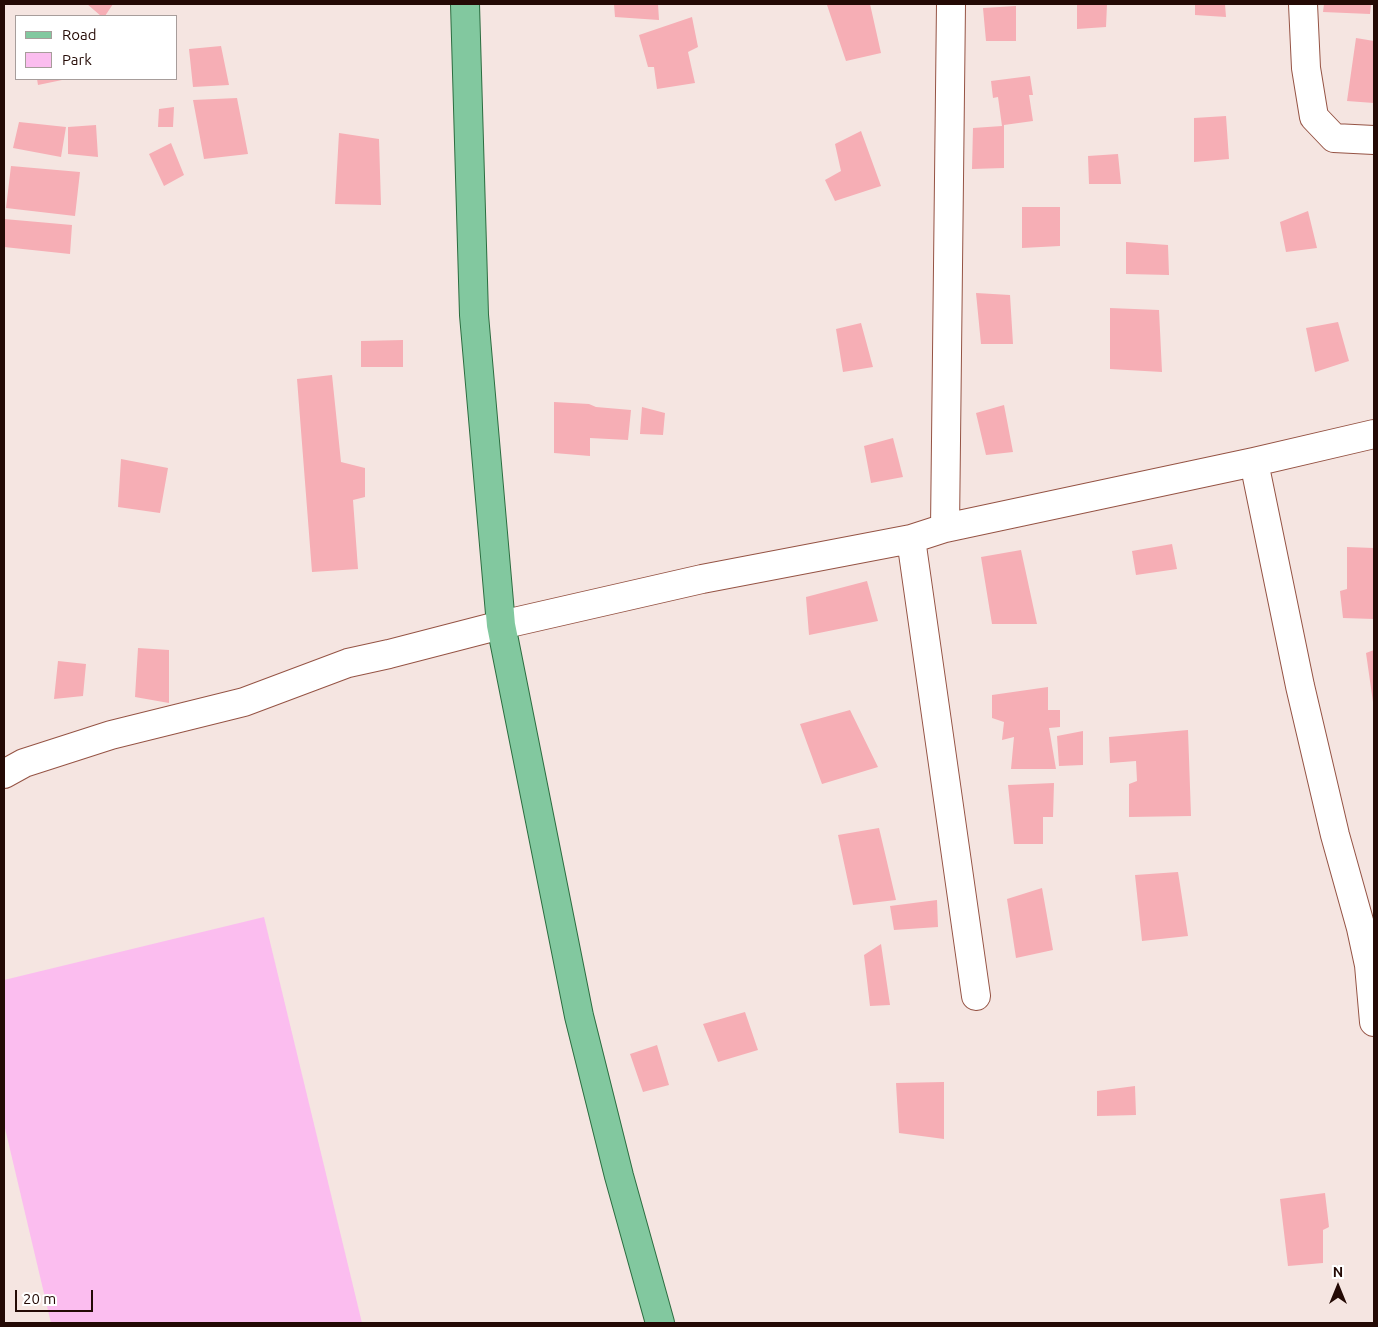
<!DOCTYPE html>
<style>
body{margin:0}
#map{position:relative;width:1378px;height:1327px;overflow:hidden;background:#f5e5e1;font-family:Ubuntu,sans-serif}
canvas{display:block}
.frame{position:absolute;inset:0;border:5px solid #240a05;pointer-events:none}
.legend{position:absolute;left:15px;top:15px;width:162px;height:65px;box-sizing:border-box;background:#fff;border:1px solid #a79d9b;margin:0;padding:6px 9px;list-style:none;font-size:15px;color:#240a05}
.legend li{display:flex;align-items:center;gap:10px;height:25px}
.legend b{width:25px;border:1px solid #a79d9b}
.north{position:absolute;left:1313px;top:1262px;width:50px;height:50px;-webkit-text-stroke:4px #fff;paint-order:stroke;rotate:0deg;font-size:14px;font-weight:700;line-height:20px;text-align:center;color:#240a05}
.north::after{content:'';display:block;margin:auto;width:18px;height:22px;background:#240a05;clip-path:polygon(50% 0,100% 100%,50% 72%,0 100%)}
.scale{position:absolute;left:15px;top:1290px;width:78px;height:22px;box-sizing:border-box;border:2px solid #240a05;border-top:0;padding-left:6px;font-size:15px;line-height:18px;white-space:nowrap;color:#240a05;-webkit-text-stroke:4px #fff;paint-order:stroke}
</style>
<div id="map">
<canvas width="1378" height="1327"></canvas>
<div class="frame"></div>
<ul class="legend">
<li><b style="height:6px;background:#82c89f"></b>Road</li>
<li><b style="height:14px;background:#fbbdef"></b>Park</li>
</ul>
<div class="north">N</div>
<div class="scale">20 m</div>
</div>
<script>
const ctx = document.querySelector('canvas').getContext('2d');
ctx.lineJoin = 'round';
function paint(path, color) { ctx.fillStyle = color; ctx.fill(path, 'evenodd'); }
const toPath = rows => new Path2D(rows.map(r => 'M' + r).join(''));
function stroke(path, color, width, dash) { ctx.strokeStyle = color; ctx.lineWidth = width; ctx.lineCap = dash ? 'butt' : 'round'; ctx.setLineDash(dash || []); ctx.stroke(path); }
paint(toPath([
 [264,917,362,1323,51,1323,4,1124,4,980]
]), '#fbbdef');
paint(toPath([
 [87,4,113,4,105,16,101,16],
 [614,4,658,4,659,20,615,17],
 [829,4,870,4,881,53,846,61,827,5],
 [1077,4,1107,4,1106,27,1077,29],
 [1195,4,1225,4,1226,17,1195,15],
 [1324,4,1371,4,1370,14,1323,12],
 [1016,6,1016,41,986,41,983,8],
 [692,17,698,47,688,52,695,83,657,89,654,67,648,67,639,35],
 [1356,38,1374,41,1374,103,1347,101],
 [221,46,229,85,193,87,189,49],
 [1030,76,1033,95,1029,95,1033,121,1004,125,1004,168,972,169,973,128,1002,126,998,97,993,98,991,81],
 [37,79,62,79,62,80,38,85],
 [237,98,248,154,204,159,193,100],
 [174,107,173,127,158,127,159,109],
 [1226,116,1229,159,1194,162,1194,118],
 [19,122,66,127,61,157,13,148],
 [96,125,98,157,68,154,68,127],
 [861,131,881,186,835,201,825,180,841,171,835,144],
 [339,133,379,139,381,205,335,204],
 [171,143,184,175,164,186,149,154],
 [1118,154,1121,184,1089,184,1088,156],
 [11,166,80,172,75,216,6,208],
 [1022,207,1060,207,1060,246,1022,248],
 [1308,211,1317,248,1286,252,1280,222],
 [4,219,72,225,70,254,4,247],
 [1126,242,1168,245,1169,275,1126,274],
 [976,293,1010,295,1013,344,981,344],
 [1110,308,1159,310,1162,372,1110,369],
 [1338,322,1349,361,1315,372,1306,328],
 [861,323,873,367,843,372,836,329],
 [403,340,403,367,361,367,361,341],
 [332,375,341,462,365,468,365,497,353,500,358,569,312,572,297,379],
 [554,402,589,404,596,407,631,410,628,440,590,438,590,456,554,453],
 [1004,405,1013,452,986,455,976,413],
 [642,407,665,413,663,435,640,434],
 [893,438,903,477,871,483,864,446],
 [121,459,168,468,160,513,118,507],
 [1172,544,1177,569,1136,575,1132,551],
 [1347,547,1374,548,1374,619,1343,618,1340,591,1347,589],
 [1021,550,1037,624,992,624,981,557],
 [867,581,878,621,809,635,806,597],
 [138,648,169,650,169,703,135,697],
 [1374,650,1374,702,1373,702,1366,653],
 [58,661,86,664,83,696,54,699],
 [1048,687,1048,710,1060,710,1060,727,1049,728,1056,769,1011,769,1014,737,1002,740,1004,722,992,718,992,695],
 [850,710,878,767,822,784,800,724],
 [1188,730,1191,816,1129,817,1129,784,1137,781,1136,761,1110,763,1109,737],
 [1083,731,1083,765,1059,766,1057,736],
 [1054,783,1053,817,1043,817,1043,844,1014,844,1008,785],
 [879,828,896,900,853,905,838,835],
 [1178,872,1188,936,1142,941,1135,875],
 [1042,888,1053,950,1016,958,1007,899],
 [937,900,938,927,894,930,890,906],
 [881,944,890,1005,870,1006,864,955],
 [745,1012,758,1050,718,1062,703,1024],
 [657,1045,669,1085,643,1092,630,1054],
 [944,1082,944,1139,899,1133,896,1083],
 [1135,1086,1136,1115,1097,1116,1097,1091],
 [1325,1193,1329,1227,1323,1230,1323,1263,1288,1266,1280,1199]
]), '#f6aeb5');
const minor = toPath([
 [1303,4,1306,68,1314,117,1334,138,1374,140],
 [1254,462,1300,686,1335,835,1361,928,1369,965,1374,1022],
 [945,528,951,4],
 [911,539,976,996],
 [4,774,24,763,111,735,244,702,348,663,389,654,501,625,702,579,911,539,945,528,1254,462,1374,434]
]);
const primary = toPath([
 [465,4,474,315,501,625,579,1016,619,1176,660,1323]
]);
stroke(minor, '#955344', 30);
stroke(primary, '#2b6d40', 30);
stroke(minor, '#fff', 28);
stroke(primary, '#82c89f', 28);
</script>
